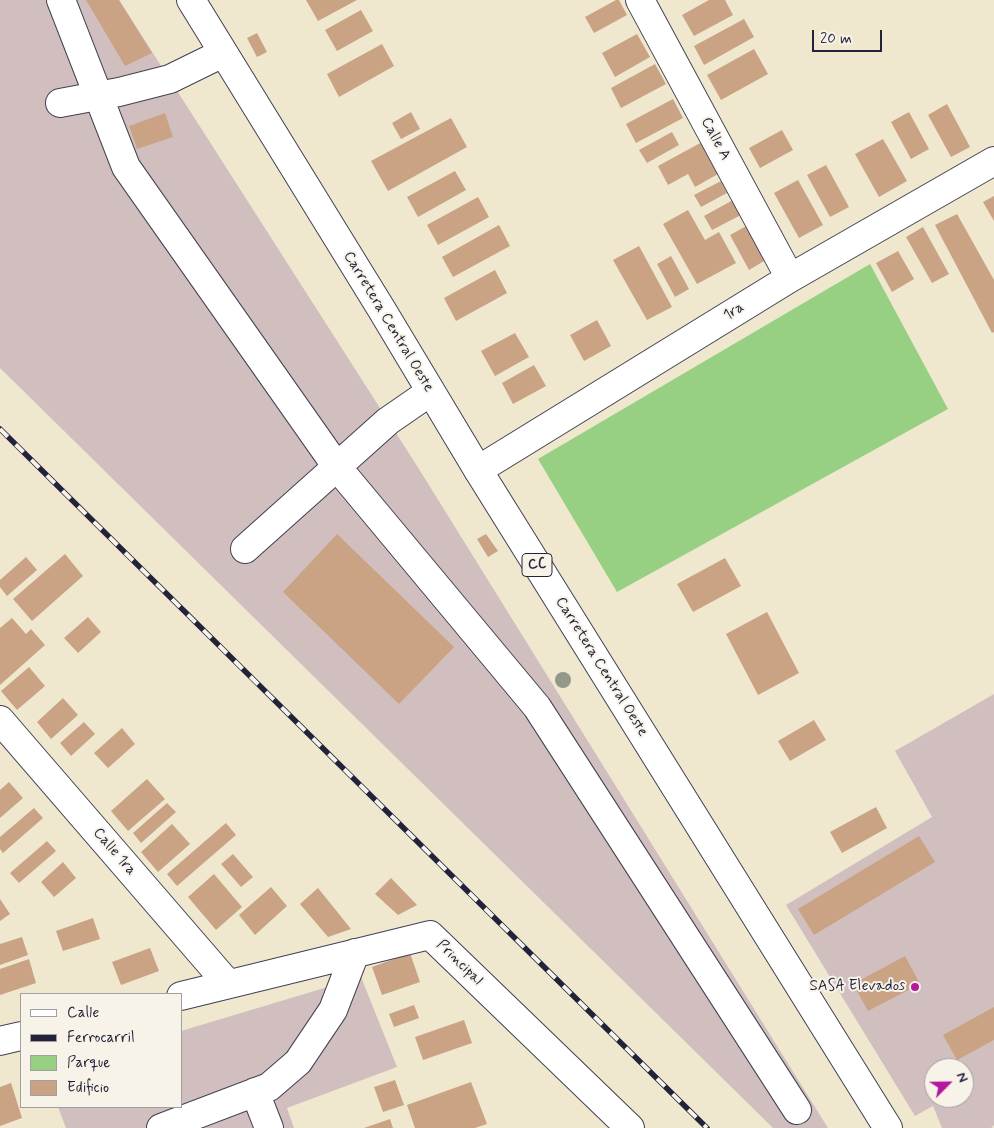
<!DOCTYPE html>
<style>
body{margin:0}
#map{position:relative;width:994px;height:1128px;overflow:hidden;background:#efe8cf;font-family:Mynerve,sans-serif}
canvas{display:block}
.legend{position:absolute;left:20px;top:993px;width:162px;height:115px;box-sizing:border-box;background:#f7f3e8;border:1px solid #a29fa3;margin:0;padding:6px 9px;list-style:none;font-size:15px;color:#22223b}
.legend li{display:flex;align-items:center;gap:10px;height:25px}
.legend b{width:25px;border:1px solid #a29fa3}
.north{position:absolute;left:924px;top:1058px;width:50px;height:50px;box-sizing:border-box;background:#f7f3e8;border:1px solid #a29fa3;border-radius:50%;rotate:67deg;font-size:14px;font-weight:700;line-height:20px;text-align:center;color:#22223b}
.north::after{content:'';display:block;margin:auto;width:18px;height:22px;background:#b5179e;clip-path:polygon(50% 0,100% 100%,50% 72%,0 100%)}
.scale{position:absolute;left:812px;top:30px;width:70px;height:22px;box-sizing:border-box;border:2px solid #22223b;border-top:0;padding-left:6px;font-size:15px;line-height:18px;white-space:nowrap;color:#22223b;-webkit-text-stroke:4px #f7f3e8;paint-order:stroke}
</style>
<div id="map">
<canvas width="994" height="1128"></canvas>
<ul class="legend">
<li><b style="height:6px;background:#fff"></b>Calle</li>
<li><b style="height:6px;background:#22223b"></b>Ferrocarril</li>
<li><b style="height:14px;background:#97d083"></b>Parque</li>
<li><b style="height:14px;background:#c9a383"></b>Edificio</li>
</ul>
<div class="north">N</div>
<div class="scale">20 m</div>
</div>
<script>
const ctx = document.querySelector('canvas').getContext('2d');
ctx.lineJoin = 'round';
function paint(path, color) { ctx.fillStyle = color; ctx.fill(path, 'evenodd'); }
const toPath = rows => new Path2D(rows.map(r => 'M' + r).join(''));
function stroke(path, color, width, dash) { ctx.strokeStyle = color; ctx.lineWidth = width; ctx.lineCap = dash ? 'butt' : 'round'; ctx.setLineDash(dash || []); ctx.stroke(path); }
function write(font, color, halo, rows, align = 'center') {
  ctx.font = font + ' Mynerve,sans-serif'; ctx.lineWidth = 4; ctx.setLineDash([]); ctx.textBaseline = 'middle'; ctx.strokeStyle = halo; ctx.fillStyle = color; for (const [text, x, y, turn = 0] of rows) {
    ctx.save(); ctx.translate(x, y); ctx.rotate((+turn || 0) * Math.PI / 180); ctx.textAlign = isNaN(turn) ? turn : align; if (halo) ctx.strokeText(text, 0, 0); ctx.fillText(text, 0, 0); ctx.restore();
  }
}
paint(toPath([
 [0,0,119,0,419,469,828,1128,773,1128,0,368],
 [994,694,994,1125,991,1128,942,1128,933,1106,915,1116,786,905,932,817,895,751],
 [934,1068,964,1068,964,1098,934,1098],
 [361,977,397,1067,287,1108,294,1128,66,1128,58,1107,181,1107,181,1031]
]), '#d1bfbf');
paint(toPath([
 [870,264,948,409,617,592,538,459]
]), '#97d083');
paint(toPath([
 [86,0,119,0,152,53,125,66],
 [306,0,357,0,318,21],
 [616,0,619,0,627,15,594,33,585,17],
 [709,0,725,0,733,15,694,36,682,15],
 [361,10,373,31,337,51,325,30],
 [744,19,754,37,704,65,694,46],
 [257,33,267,52,257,57,247,38],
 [637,34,650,57,615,77,602,53],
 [382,44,394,66,339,97,327,74],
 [754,49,768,74,721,100,707,75],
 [655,64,666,84,621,108,611,88],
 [673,99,683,118,636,143,626,124],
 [947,104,970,147,951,157,928,115],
 [411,112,420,129,401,139,392,123],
 [909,112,929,149,911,159,891,122],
 [165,113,173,137,137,149,129,126],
 [451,118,467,147,388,191,371,161],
 [782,130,793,150,760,168,749,148],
 [672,132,679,145,647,163,639,150],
 [883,139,907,181,879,197,855,154],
 [704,141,718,174,695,187,688,174,668,185,658,166],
 [826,165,849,207,830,217,807,175],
 [455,171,466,190,418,217,407,197],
 [798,180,823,225,799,238,774,193],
 [721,181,727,193,701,207,694,195],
 [994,196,994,221,983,202],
 [478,197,489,217,438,245,427,225],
 [733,200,741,215,712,230,704,216],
 [688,210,705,240,719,232,736,263,697,284,663,224],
 [957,214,994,280,994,332,992,333,935,225],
 [750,224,769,258,749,270,730,235],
 [499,225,510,246,453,277,442,257],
 [923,227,949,274,932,283,906,237],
 [639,246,672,307,647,320,613,260],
 [898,251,914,279,892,292,876,263],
 [671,256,689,289,675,297,657,264],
 [495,270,507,293,456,321,444,298],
 [597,320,611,346,584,361,570,335],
 [515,333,529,357,495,376,481,351],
 [534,365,546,386,513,404,502,383],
 [337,534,454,647,399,704,283,592],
 [486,534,498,551,488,557,477,539],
 [65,554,83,576,32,621,13,599],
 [26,557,37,570,7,596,0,587,0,580],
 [725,558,741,586,693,612,677,584],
 [767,612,799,673,758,695,726,634],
 [88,617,101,632,78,653,64,638],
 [12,618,26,634,31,629,45,645,0,685,0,628],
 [29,667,45,686,17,710,1,691],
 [63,698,78,715,51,739,37,722],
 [814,720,826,740,790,761,778,741],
 [84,722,95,734,71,756,60,743],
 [122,728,135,744,108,768,94,753],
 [147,779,165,799,128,831,111,811],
 [9,782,23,798,0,818,0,790],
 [167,803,176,812,141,843,133,833],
 [876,807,887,828,842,853,830,832],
 [34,808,43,818,3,853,0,849,0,837],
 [226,823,236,835,177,886,167,874],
 [172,824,190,844,158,872,141,852],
 [919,836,935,862,814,935,798,909],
 [47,841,56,851,19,883,10,873],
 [233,854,253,877,241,887,221,864],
 [63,862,76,878,54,897,41,882],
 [214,874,242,907,216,930,188,897],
 [391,878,417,905,398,915,375,894],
 [271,887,287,906,255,935,239,915],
 [318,888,351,929,328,937,300,904],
 [0,899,10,914,0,921],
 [93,918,100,939,63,951,56,931],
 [22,937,28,955,0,965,0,944],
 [150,948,159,971,121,985,112,962],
 [410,953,420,982,382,995,372,967],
 [905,956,920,984,868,1011,853,984],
 [29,959,36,983,0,995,0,969],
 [414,1005,419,1018,394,1027,389,1014],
 [994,1007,994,1040,957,1060,943,1035],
 [464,1020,472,1043,423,1060,415,1037],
 [395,1080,404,1105,383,1112,374,1087],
 [471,1082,487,1124,475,1128,415,1128,407,1105],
 [11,1083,22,1118,0,1126,0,1087],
 [390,1119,393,1128,364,1128]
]), '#c9a383');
const minor = toPath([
 [61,0,126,167,337,467,537,707,797,1110],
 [640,0,790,278],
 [60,103,119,92,170,79,223,53],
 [478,470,790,278,994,161],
 [245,549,388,421,430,392],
 [0,720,228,984],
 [181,996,430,935,630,1128],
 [0,1041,21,1036],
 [255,1092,269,1128],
 [161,1128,269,1087,298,1062,333,1010,355,953]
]);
const major = toPath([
 [191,0,382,310,478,470,888,1128]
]);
stroke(minor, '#414051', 30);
stroke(major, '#414051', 30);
stroke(minor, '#fff', 28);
stroke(major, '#fff', 28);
const rail = toPath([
 [0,429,707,1128]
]);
stroke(rail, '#22223b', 5.5);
stroke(rail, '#f7f3e8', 4, [11]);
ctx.fillStyle = '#92988a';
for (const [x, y] of [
 [563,680]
]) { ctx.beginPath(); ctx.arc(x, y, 8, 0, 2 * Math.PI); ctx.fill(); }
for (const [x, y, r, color] of [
 [915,987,5,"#b5179e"]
]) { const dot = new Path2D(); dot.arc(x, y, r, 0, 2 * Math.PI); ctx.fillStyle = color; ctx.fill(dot); stroke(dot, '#f7f3e8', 2); }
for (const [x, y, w] of [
 [537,565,30]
]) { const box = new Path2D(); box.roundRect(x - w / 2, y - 11.5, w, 23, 4); ctx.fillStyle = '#f7f3e8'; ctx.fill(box); stroke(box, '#22223b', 1); }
write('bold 14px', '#22223b', null, [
 ["CC",537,565]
]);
write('15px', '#22223b', '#f7f3e8', [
 ["Calle A",715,139,62],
 ["1ra",734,312,-32],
 ["Carretera Central Oeste",388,322,59],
 ["Carretera Central Oeste",601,667,58],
 ["Calle 1ra",114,852,49],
 ["Principal",459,963,44]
]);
write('15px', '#22223b', '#f7f3e8', [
 ["SASA Elevados",905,987]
], 'right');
</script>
